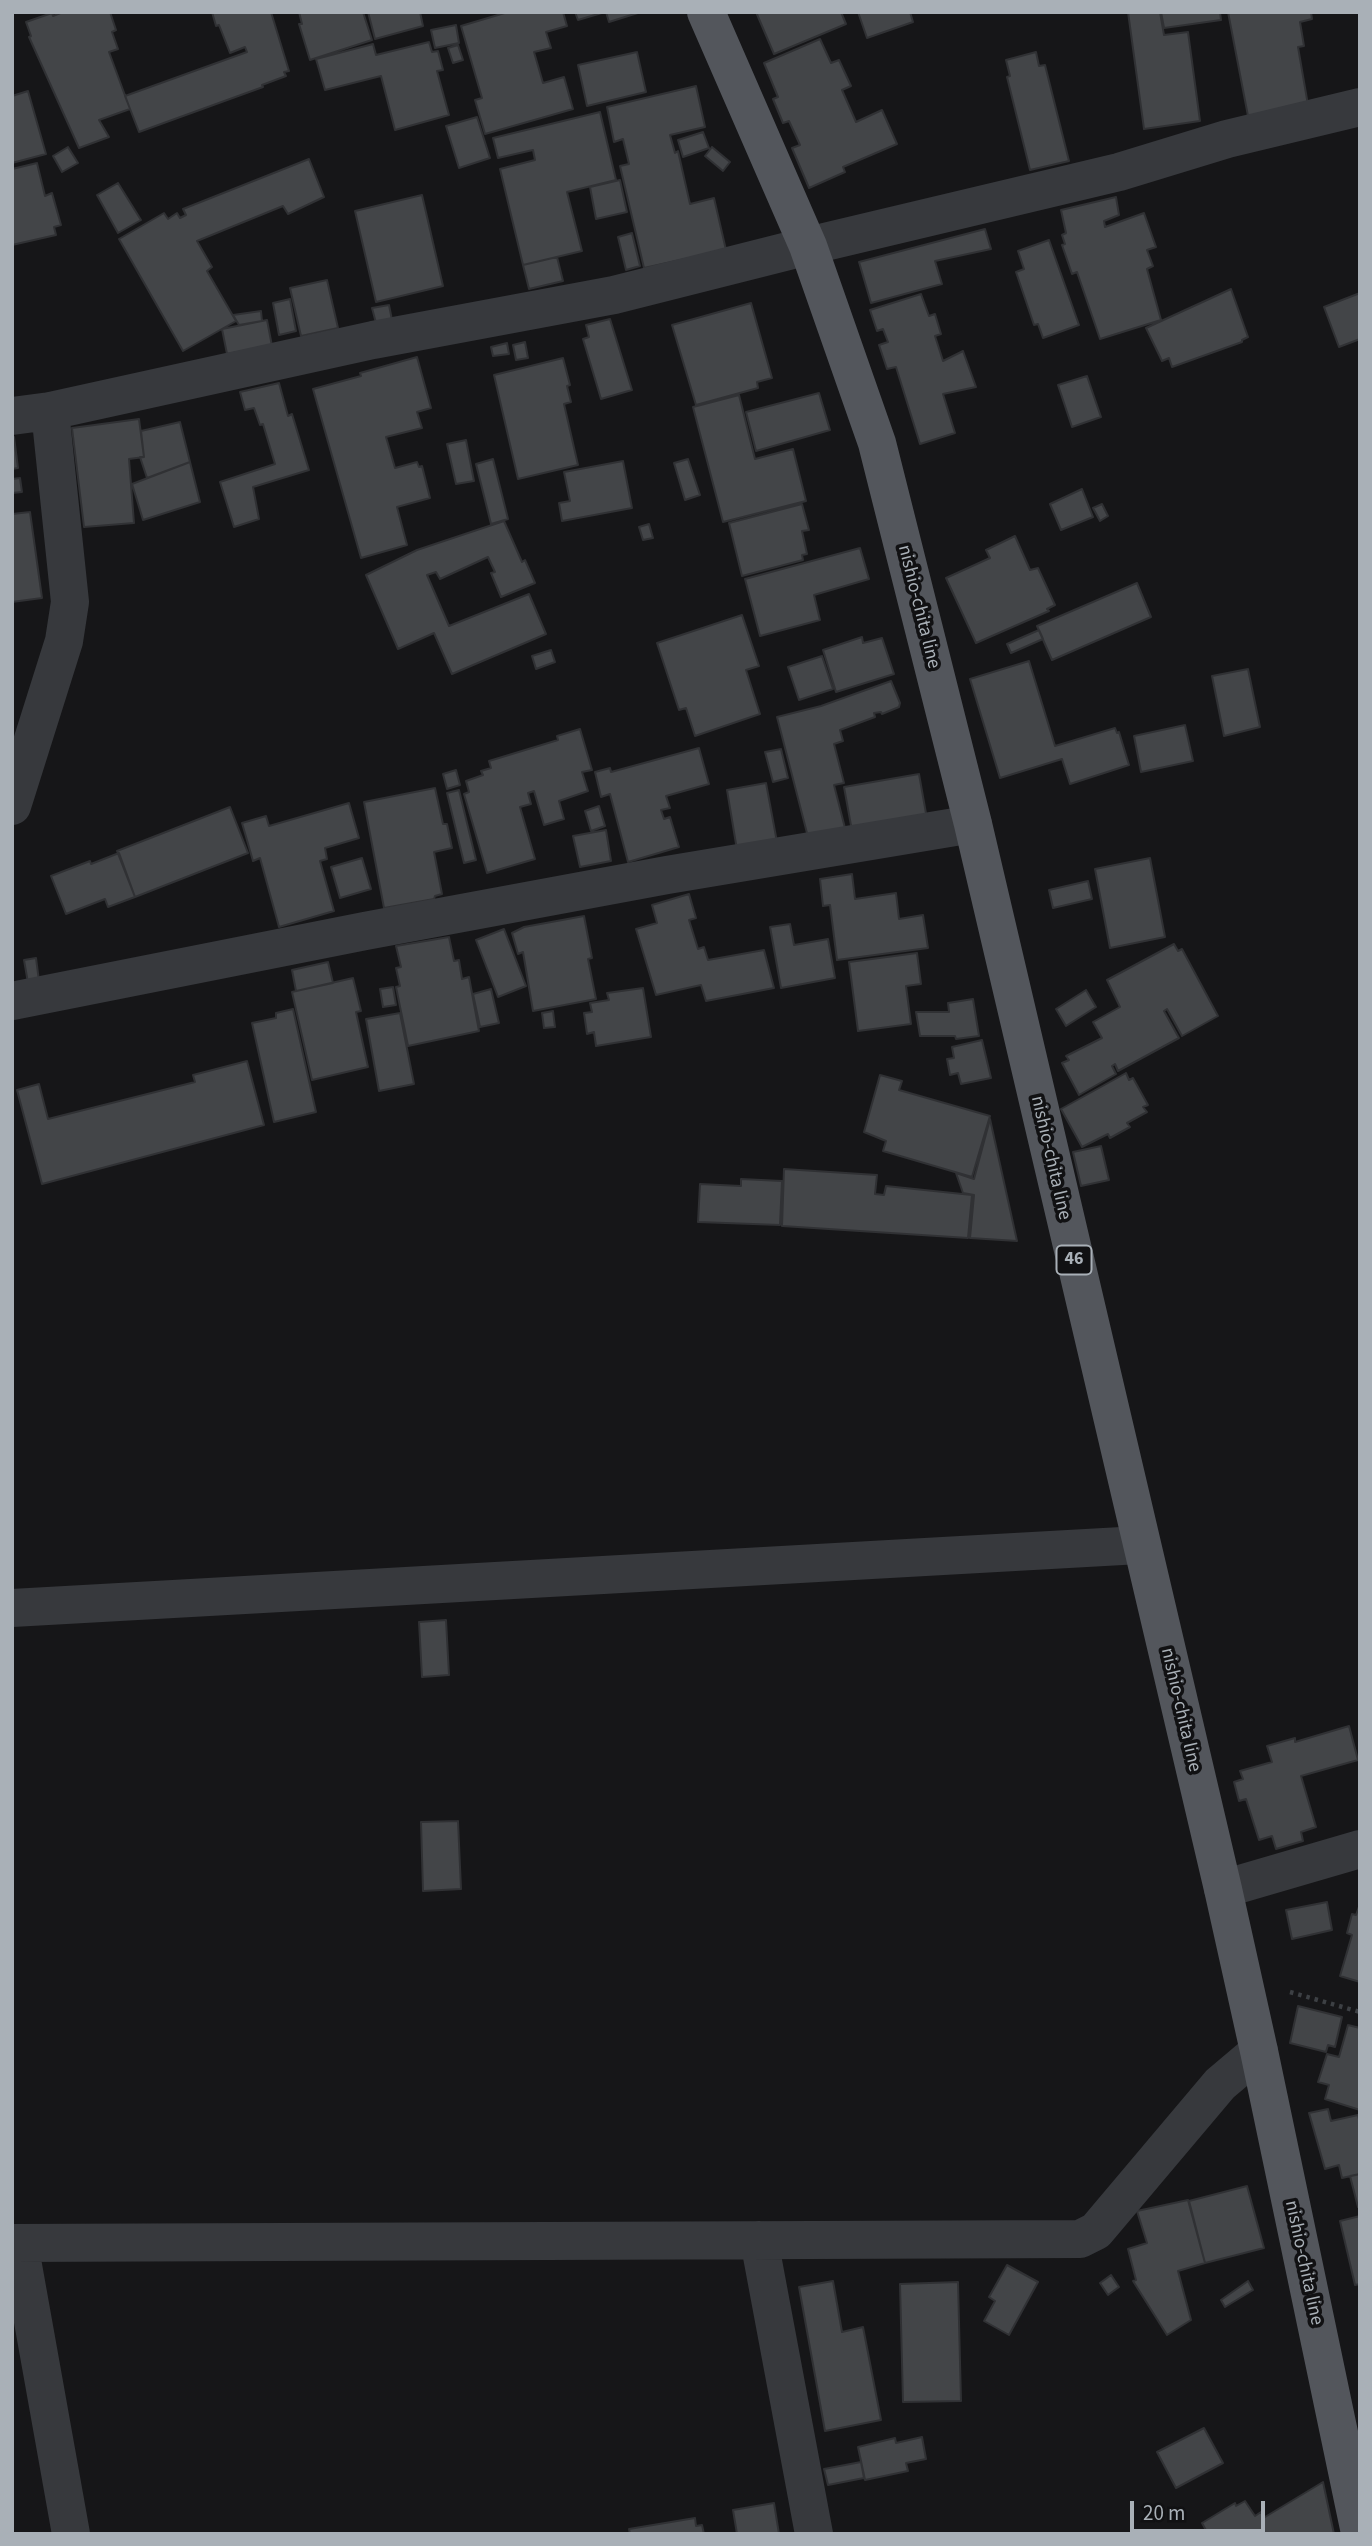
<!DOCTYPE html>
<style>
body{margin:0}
#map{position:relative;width:1372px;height:2546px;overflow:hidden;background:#161618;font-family:"Source Sans 3",sans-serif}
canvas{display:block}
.frame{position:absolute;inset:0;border:14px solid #a9b0b7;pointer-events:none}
.scale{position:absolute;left:1130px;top:2501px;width:135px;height:32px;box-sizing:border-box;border:4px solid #a9b0b7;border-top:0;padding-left:9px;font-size:21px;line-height:24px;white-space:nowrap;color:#a9b0b7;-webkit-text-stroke:5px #111113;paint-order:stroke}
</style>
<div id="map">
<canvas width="1372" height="2546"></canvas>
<div class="frame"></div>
<div class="scale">20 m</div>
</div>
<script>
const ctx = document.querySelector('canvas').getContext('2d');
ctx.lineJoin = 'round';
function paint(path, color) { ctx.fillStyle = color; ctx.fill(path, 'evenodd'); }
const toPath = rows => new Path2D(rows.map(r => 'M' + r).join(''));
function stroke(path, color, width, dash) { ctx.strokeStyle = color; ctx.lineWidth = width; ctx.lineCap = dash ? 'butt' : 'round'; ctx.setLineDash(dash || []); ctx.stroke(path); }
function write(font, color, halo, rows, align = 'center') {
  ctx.font = font + ' "Source Sans 3",sans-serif'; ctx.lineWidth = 7; ctx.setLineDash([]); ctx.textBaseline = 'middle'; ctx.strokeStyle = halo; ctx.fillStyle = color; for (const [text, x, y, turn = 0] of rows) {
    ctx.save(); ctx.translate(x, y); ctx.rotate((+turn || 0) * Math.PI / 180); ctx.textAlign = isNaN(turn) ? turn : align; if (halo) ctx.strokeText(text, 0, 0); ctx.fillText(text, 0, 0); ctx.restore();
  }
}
const building = toPath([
 [63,12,110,12,116,30,112,32,118,49,109,52,130,109,99,120,109,137,79,148,29,37,31,36,26,22,52,13,53,16,63,12],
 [212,12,271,12,289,71,284,72,286,76,262,85,263,87,139,132,125,96,247,52,245,47,230,53,219,25,216,26,212,12],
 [299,12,363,12,372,40,310,60,299,24,302,24,299,12],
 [368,12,420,12,423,26,375,39,368,12],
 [508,12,563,12,567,26,546,32,551,48,534,52,543,83,564,77,573,109,485,134,475,100,482,98,461,26,508,12],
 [575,12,605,12,578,20,575,12],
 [606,12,641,12,609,22,606,12],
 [756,12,841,12,846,24,774,54,756,12],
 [858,12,910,12,913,22,867,38,858,12],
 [1128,12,1160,12,1164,35,1188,32,1200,121,1144,129,1128,12],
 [1161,12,1220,12,1221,20,1164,28,1161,12],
 [1228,12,1311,12,1312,19,1300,22,1304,46,1298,47,1308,105,1248,116,1228,12],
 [456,25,459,43,435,48,431,30,456,25],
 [820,39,831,63,839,60,851,86,842,90,856,122,882,110,897,144,843,167,845,172,809,188,792,148,800,145,789,121,783,123,773,99,778,97,764,63,820,39],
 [429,42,432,52,438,51,443,70,437,71,449,115,395,130,381,76,325,90,316,59,373,44,376,55,429,42],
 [458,45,463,60,453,63,448,48,458,45],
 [637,52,646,92,587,106,578,65,637,52],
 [1036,52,1039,66,1045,65,1069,161,1030,170,1007,77,1010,76,1006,60,1036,52],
 [696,86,705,127,670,135,675,153,678,151,690,204,714,198,726,250,644,268,620,166,629,164,623,139,614,142,607,107,696,86],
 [28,91,46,154,12,163,12,96,28,91],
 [600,112,616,180,567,192,582,251,523,265,500,169,535,160,533,150,498,158,493,138,600,112],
 [477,117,490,158,459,168,446,126,477,117],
 [703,132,709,148,683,157,678,140,703,132],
 [68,147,78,163,62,172,53,156,68,147],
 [712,147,730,162,723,171,705,156,712,147],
 [309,159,324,197,288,214,283,206,197,241,212,267,207,271,236,321,183,351,119,239,164,213,168,219,177,213,180,218,186,215,183,209,309,159],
 [37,163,45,196,52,193,61,225,54,227,56,235,12,245,12,169,37,163],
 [620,180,627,212,596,219,590,187,620,180],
 [118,183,141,220,118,233,97,195,118,183],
 [422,195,443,286,376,302,355,211,422,195],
 [1116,197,1119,215,1104,221,1105,227,1144,213,1156,247,1147,250,1153,266,1147,269,1161,320,1100,339,1077,272,1072,274,1062,245,1065,244,1062,235,1066,233,1061,210,1116,197],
 [985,229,991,249,935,261,942,284,871,303,859,262,985,229],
 [632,233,640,266,626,270,618,237,632,233],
 [1049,240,1079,325,1043,338,1038,324,1034,325,1016,272,1024,269,1018,251,1049,240],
 [557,257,563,281,529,289,523,265,557,257],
 [327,280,338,328,301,336,290,288,327,280],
 [1231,289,1248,337,1242,340,1242,342,1172,367,1169,358,1162,361,1146,328,1231,289],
 [1360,293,1360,339,1339,347,1324,307,1360,293],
 [921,294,929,316,935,314,941,334,935,336,943,361,963,351,976,387,943,394,955,433,920,444,896,367,887,369,879,345,888,342,883,329,877,331,870,310,921,294],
 [290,299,296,331,279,335,273,303,290,299],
 [751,303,772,378,757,382,758,388,696,405,672,325,751,303],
 [389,305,392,320,376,323,372,308,389,305],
 [261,311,262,321,239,325,233,315,261,311],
 [610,319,632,390,601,399,583,339,589,337,586,325,610,319],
 [267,320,272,346,227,354,222,329,267,320],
 [525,342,528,358,516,360,513,345,525,342],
 [507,343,509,354,493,356,491,347,507,343],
 [417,357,431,408,417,412,422,428,386,437,395,468,417,462,419,467,422,466,430,498,397,507,407,545,361,558,313,389,361,376,360,373,417,357],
 [563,358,570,385,567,386,571,402,564,404,578,465,518,479,494,375,563,358],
 [1087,376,1101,417,1072,427,1058,385,1087,376],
 [279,383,288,416,292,414,309,470,253,487,259,519,234,527,220,482,275,464,263,424,260,425,254,408,245,410,240,392,279,383],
 [819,393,830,430,756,451,746,412,819,393],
 [739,395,755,459,793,449,806,501,723,522,693,407,739,395],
 [139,419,144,457,129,459,134,523,84,527,72,428,139,419],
 [180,422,190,462,147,478,140,457,144,457,141,431,180,422],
 [12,437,14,437,18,468,12,469,12,437],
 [466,440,474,481,456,484,447,444,466,440],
 [493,459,508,519,491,524,476,464,493,459],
 [688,459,700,495,685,500,674,463,688,459],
 [623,461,632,508,562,521,559,503,570,501,564,472,623,461],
 [190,462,200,502,143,520,132,484,190,462],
 [20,478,22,492,12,493,12,479,20,478],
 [1082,489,1093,517,1061,530,1050,504,1082,489],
 [802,504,809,530,802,531,807,554,802,555,803,560,742,576,729,523,802,504],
 [1102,504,1108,516,1100,521,1093,508,1102,504],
 [30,512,42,598,12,602,12,514,30,512],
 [504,521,522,562,525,560,535,583,501,597,491,573,495,572,488,557,440,579,436,572,427,575,449,626,529,594,546,634,452,674,434,633,398,649,366,575,417,550,504,521],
 [649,524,653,538,643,540,639,527,649,524],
 [1015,536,1030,570,1038,568,1055,605,1047,609,1049,611,976,643,946,578,990,558,986,550,1015,536],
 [860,548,869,579,814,595,820,620,760,636,745,579,860,548],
 [1137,583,1151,617,1052,660,1037,626,1137,583],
 [742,615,759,666,746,670,760,714,695,736,686,708,679,710,657,643,742,615],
 [1039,630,1043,639,1011,653,1007,644,1039,630],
 [862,637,863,643,882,638,894,674,836,692,823,650,862,637],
 [551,650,555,662,536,669,532,656,551,650],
 [822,656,833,689,799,700,788,667,822,656],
 [1029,661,1055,746,1115,728,1117,733,1119,732,1129,765,1070,784,1062,759,1000,778,970,679,1029,661],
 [1248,669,1260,727,1224,736,1212,676,1248,669],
 [891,681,900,703,899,707,882,714,881,712,874,713,875,717,840,730,843,741,834,744,844,783,834,785,845,828,808,837,777,717,821,706,891,681],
 [1185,725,1193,761,1141,772,1134,736,1185,725],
 [580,729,592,770,582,772,588,791,559,801,564,819,544,825,534,791,528,793,531,804,520,807,535,859,487,873,464,794,469,792,466,781,483,775,481,771,491,768,489,761,558,740,557,736,580,729],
 [699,748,709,784,666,796,670,808,661,810,664,819,670,817,679,847,628,862,610,794,601,797,595,772,610,768,611,772,699,748],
 [781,749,788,778,773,782,765,752,781,749],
 [456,770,460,785,447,789,443,774,456,770],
 [919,774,927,819,852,831,844,787,919,774],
 [766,783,777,842,737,850,727,790,766,783],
 [435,788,443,824,447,824,452,848,434,852,442,894,435,896,434,899,384,908,364,802,435,788],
 [459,790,476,860,464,863,447,793,459,790],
 [349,803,359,838,325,848,327,859,320,861,334,911,279,927,260,858,253,861,242,823,266,816,269,826,349,803],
 [599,806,605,826,591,831,585,811,599,806],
 [230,807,248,853,135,897,117,851,230,807],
 [606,830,611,861,580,867,573,836,606,830],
 [119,853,135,897,108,907,105,899,66,914,51,876,90,861,91,864,119,853],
 [362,858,371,889,340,898,331,867,362,858],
 [1150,858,1165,937,1110,948,1095,869,1150,858],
 [852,874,855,899,896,893,899,919,923,915,928,948,837,960,830,905,823,906,820,879,852,874],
 [1088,881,1092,899,1053,908,1049,890,1088,881],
 [689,894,696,918,689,920,698,949,704,947,708,960,764,950,774,988,706,1001,701,985,656,995,636,929,657,923,652,905,689,894],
 [584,916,592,958,588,959,596,999,533,1011,523,952,518,954,512,933,524,927,584,916],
 [790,924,794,945,828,939,835,978,781,988,770,927,790,924],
 [504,929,526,986,498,997,476,940,504,929],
 [449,937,454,961,459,960,462,979,469,977,479,1031,408,1046,396,987,400,986,396,968,401,967,396,946,449,937],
 [1174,944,1178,951,1182,949,1218,1016,1182,1036,1167,1009,1164,1011,1179,1038,1118,1071,1115,1064,1112,1066,1116,1074,1079,1095,1062,1063,1069,1060,1066,1056,1102,1038,1093,1022,1120,1007,1107,980,1174,944],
 [917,953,921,984,906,986,911,1024,858,1031,849,962,917,953],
 [36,958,39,981,28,983,24,960,36,958],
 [328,962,333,983,296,991,292,970,328,962],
 [353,978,361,1011,356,1012,368,1067,312,1080,292,992,353,978],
 [393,987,396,1005,383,1007,380,989,393,987],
 [643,988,651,1037,596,1046,594,1032,587,1034,584,1013,592,1012,590,1003,609,1000,607,993,643,988],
 [491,989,499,1023,480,1027,473,994,491,989],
 [1086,990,1096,1007,1066,1026,1056,1009,1086,990],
 [973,999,979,1036,956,1039,955,1036,920,1036,916,1012,949,1012,948,1003,973,999],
 [293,1009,316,1112,274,1122,252,1023,276,1018,276,1013,293,1009],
 [553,1011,555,1027,544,1028,542,1013,553,1011],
 [400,1013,414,1084,379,1091,366,1019,400,1013],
 [982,1040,991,1078,961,1084,958,1073,950,1075,947,1059,954,1058,952,1047,982,1040],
 [247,1061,264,1125,42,1184,17,1090,39,1084,48,1119,195,1082,193,1075,247,1061],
 [1126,1073,1129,1080,1133,1078,1148,1105,1143,1107,1147,1112,1127,1123,1130,1127,1110,1138,1108,1134,1082,1147,1061,1109,1126,1073],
 [880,1075,902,1081,899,1090,990,1116,972,1177,883,1151,886,1141,864,1132,880,1075],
 [990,1119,1017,1241,970,1238,974,1195,963,1193,956,1173,974,1179,990,1119],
 [1101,1146,1109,1180,1081,1186,1073,1152,1101,1146],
 [784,1169,877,1175,875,1194,884,1195,886,1186,972,1195,968,1238,782,1226,784,1169],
 [741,1179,782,1181,780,1225,698,1222,700,1184,741,1186,741,1179],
 [446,1620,449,1675,422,1677,419,1622,446,1620],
 [1349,1726,1358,1760,1301,1776,1316,1827,1301,1832,1303,1841,1276,1849,1272,1836,1259,1840,1246,1799,1239,1801,1234,1782,1243,1779,1240,1771,1272,1762,1267,1746,1295,1738,1295,1742,1349,1726],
 [458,1821,461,1889,423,1891,421,1822,458,1821],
 [1327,1902,1332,1930,1292,1939,1286,1910,1327,1902],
 [1360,1904,1360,1982,1340,1976,1352,1935,1347,1933,1352,1914,1356,1915,1360,1904],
 [1298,2006,1342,2017,1335,2047,1328,2045,1326,2052,1290,2043,1298,2006],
 [1348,2025,1360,2028,1360,2110,1325,2099,1329,2085,1318,2082,1327,2054,1339,2057,1348,2025],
 [1328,2109,1331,2121,1358,2115,1360,2123,1360,2174,1342,2178,1339,2165,1325,2169,1309,2113,1328,2109],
 [1360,2174,1360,2206,1358,2207,1350,2176,1360,2174],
 [1247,2186,1264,2248,1205,2263,1189,2201,1247,2186],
 [1188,2200,1205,2263,1178,2271,1191,2320,1167,2335,1133,2281,1136,2280,1128,2249,1147,2243,1137,2211,1188,2200],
 [1360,2216,1360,2284,1355,2285,1340,2221,1360,2216],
 [1007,2265,1038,2282,1009,2335,984,2321,995,2301,989,2297,1007,2265],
 [1111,2275,1119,2287,1108,2295,1100,2283,1111,2275],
 [833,2281,842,2332,863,2327,881,2420,825,2431,799,2287,833,2281],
 [1248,2281,1253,2290,1225,2307,1221,2300,1248,2281],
 [958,2282,961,2401,903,2402,900,2284,958,2282],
 [1204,2428,1223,2463,1176,2488,1157,2452,1204,2428],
 [922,2437,926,2459,906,2463,908,2471,865,2480,858,2447,895,2438,896,2443,922,2437],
 [861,2462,864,2478,828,2485,824,2469,861,2462],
 [1323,2482,1334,2534,1208,2534,1202,2523,1235,2503,1236,2506,1245,2501,1255,2516,1261,2512,1265,2517,1323,2482],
 [774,2503,779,2534,737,2534,733,2510,774,2503],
 [695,2518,696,2526,702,2525,704,2534,630,2534,629,2529,695,2518]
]);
paint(building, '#434548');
stroke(building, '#303134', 2);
stroke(toPath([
 [1290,1992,1360,2012]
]), '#3d4044', 4.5, [3.5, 5]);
stroke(toPath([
 [12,416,50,411,373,340,614,295,808,246,1119,172,1227,139,1360,107],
 [12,806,64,641,70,602,50,411],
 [12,1001,365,931,667,875,973,824],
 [12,1608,1140,1545],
 [1223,1889,1360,1849],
 [759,2240,814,2534],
 [12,2243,1080,2239,1096,2231,1220,2084,1259,2051],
 [19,2243,71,2534]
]), '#37393d', 38);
stroke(toPath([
 [706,12,808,246,877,443,973,824,1223,1889,1259,2051,1360,2533]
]), '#53565c', 38);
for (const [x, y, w] of [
 [1074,1260,35]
]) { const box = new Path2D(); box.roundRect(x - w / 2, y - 14.5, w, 29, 5); ctx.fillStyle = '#111113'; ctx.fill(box); stroke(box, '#a9b0b7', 2); }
write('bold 18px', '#a9b0b7', null, [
 ["46",1074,1260]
]);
write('19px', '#a9b0b7', '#111113', [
 ["nishio-chita line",918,607,76],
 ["nishio-chita line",1050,1158,77],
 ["nishio-chita line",1180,1710,77],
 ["nishio-chita line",1303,2263,78]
]);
</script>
